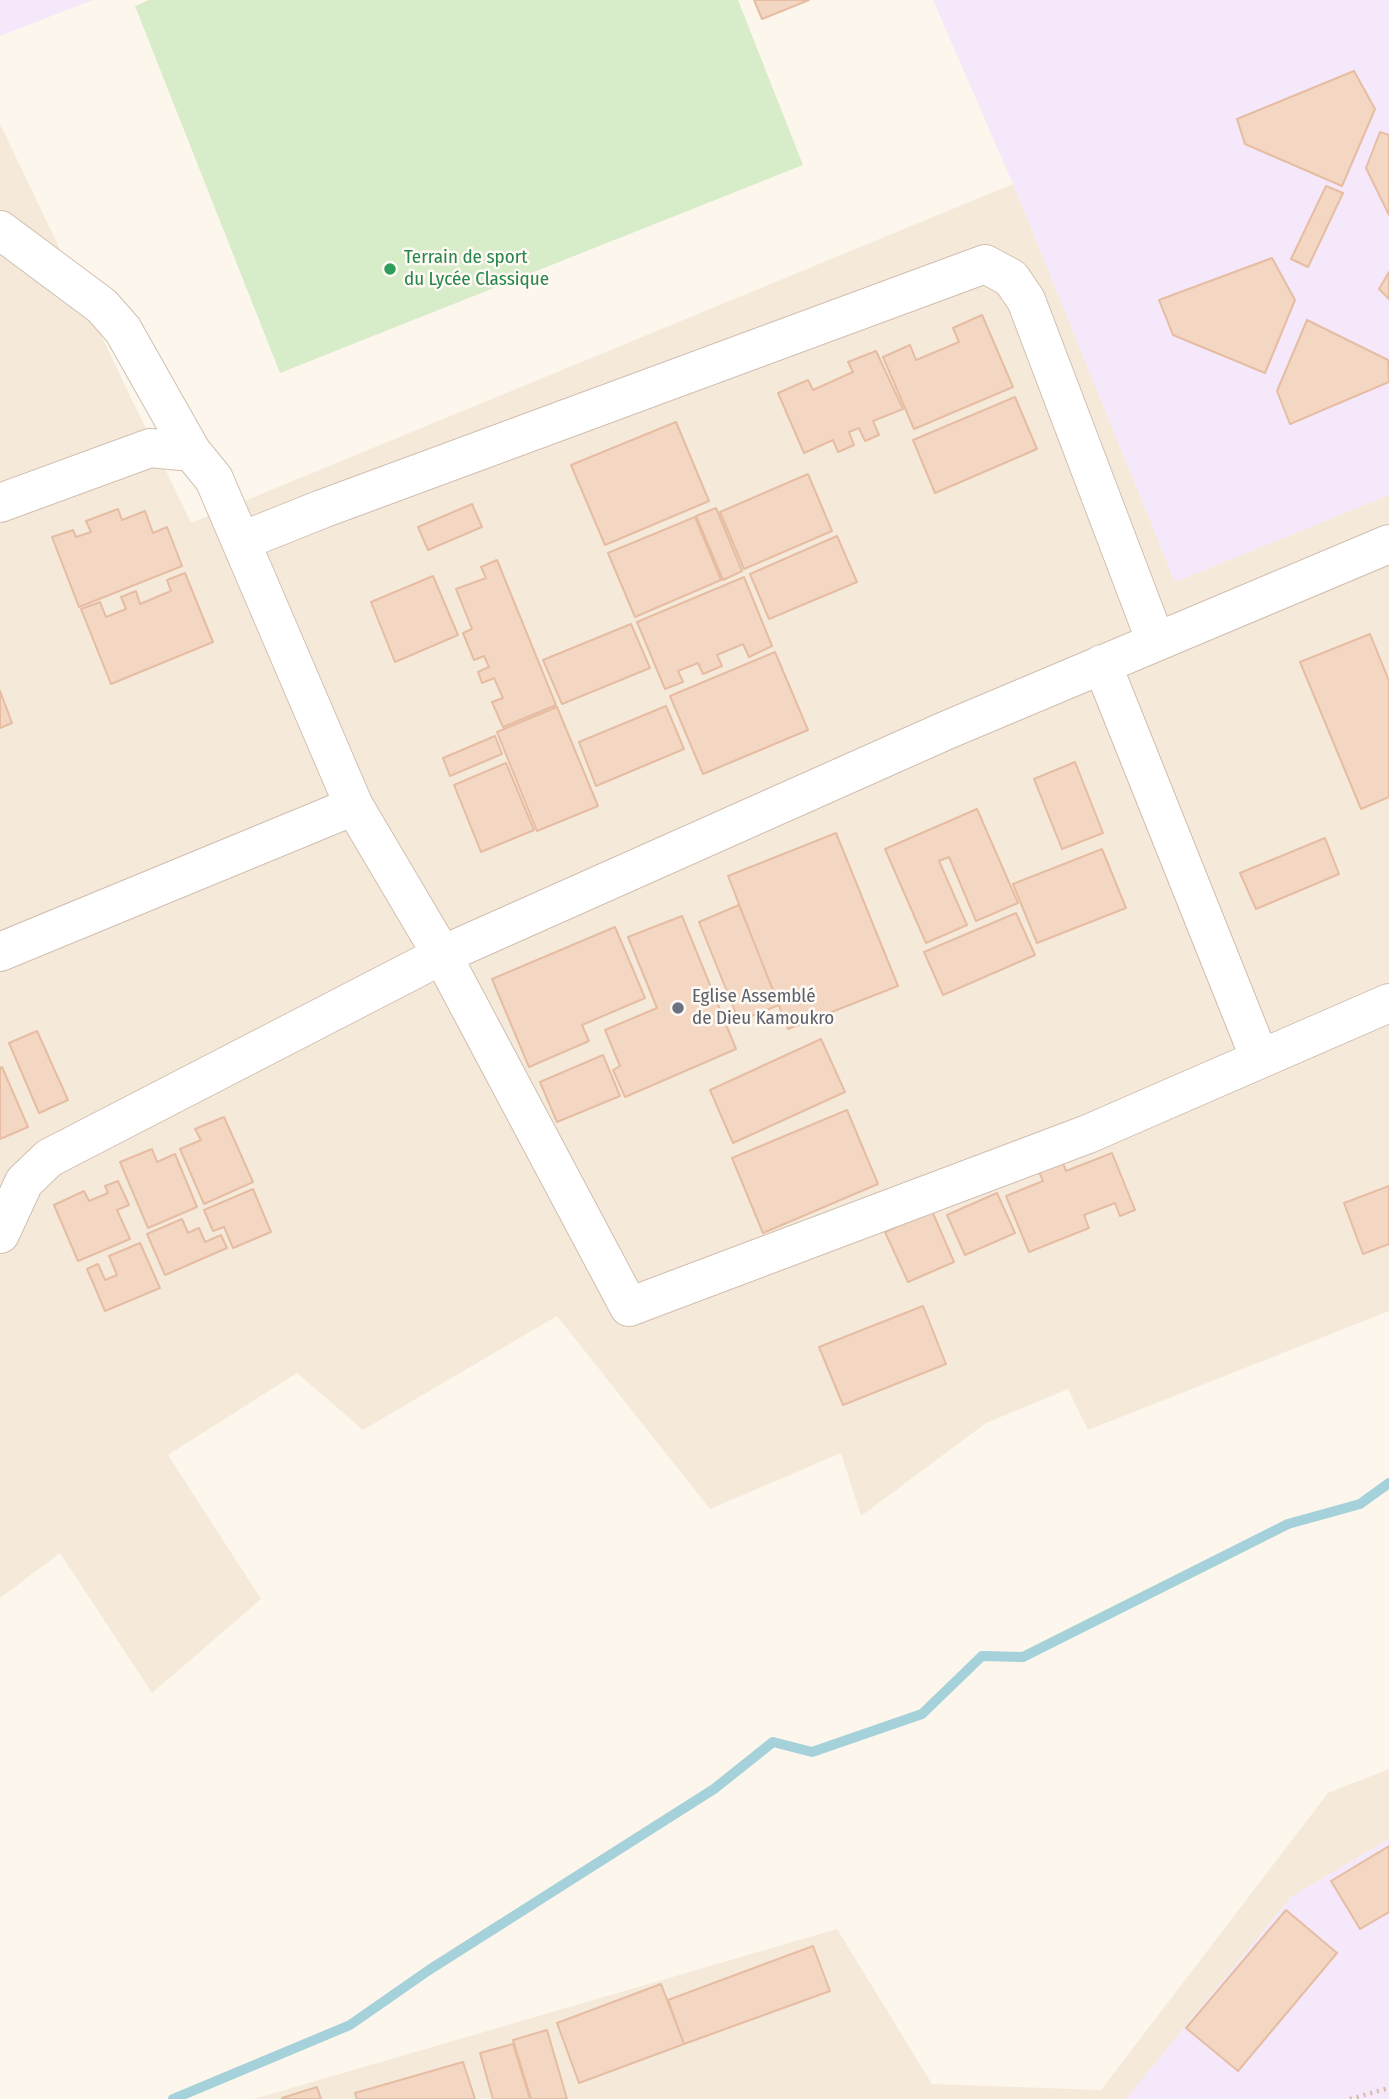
<!DOCTYPE html>
<meta charset="utf-8">
<style>
body{margin:0}
canvas{display:block;background:#fdf6ec}
</style>
<canvas width="1389" height="2099"></canvas>
<script>
const ctx = document.querySelector('canvas').getContext('2d');
ctx.lineJoin = 'round';
function paint(path, color) { ctx.fillStyle = color; ctx.fill(path, 'evenodd'); }
const toPath = rows => new Path2D(rows.map(r => 'M' + r).join(''));
function stroke(path, color, width, dash) { ctx.strokeStyle = color; ctx.lineWidth = width; ctx.lineCap = dash ? 'butt' : 'round'; ctx.setLineDash(dash || []); ctx.stroke(path); }
function write(font, color, halo, rows, align = 'center') {
  ctx.font = font + ' "Fira Sans Condensed",sans-serif'; ctx.lineWidth = 5; ctx.setLineDash([]); ctx.textBaseline = 'middle'; ctx.strokeStyle = halo; ctx.fillStyle = color; for (const [text, x, y, turn = 0] of rows) {
    ctx.save(); ctx.translate(x, y); ctx.rotate((+turn || 0) * Math.PI / 180); ctx.textAlign = isNaN(turn) ? turn : align; if (halo) ctx.strokeText(text, 0, 0); ctx.fillText(text, 0, 0); ctx.restore();
  }
}
paint(toPath([
 [0,124,191,523,1013,184,1175,582,1389,495,1389,1311,1088,1430,1068,1389,986,1423,861,1516,841,1453,710,1509,557,1316,363,1430,297,1373,168,1455,261,1599,152,1693,60,1553,0,1598],
 [1389,1769,1389,1839,1291,1897,1126,2099,254,2099,837,1929,932,2084,1101,2090,1328,1793]
]), '#f5e9da');
paint(toPath([
 [0,0,93,0,0,36],
 [933,0,1389,0,1389,495,1175,582,1013,184],
 [1389,1839,1389,2099,1126,2099,1291,1897]
]), '#f4e8fa');
paint(toPath([
 [149,0,738,0,803,165,280,373,135,6]
]), '#d7ecc9');
stroke(toPath([
 [173,2099,350,2025,429,1970,714,1789,773,1742,812,1752,922,1714,982,1656,1023,1657,1288,1524,1360,1504,1389,1483]
]), '#a5d1da', 10);
const building = toPath([
 [754,0,809,0,762,19,754,0],
 [1354,71,1375,109,1342,186,1245,144,1237,119,1354,71],
 [1380,132,1389,135,1389,215,1366,168,1380,132],
 [1326,186,1343,193,1308,267,1291,259,1326,186],
 [1272,258,1295,300,1265,373,1173,335,1159,300,1272,258],
 [1389,272,1389,299,1379,289,1389,272],
 [982,315,1013,387,914,429,883,357,910,345,916,360,959,342,953,328,982,315],
 [1307,320,1388,360,1389,382,1290,424,1277,391,1307,320],
 [876,351,903,409,873,421,879,435,865,441,859,428,849,432,854,445,838,452,833,440,804,453,778,393,808,380,813,390,853,372,848,362,876,351],
 [1015,397,1037,449,935,493,913,440,1015,397],
 [676,422,709,501,605,545,571,465,676,422],
 [808,474,832,531,744,569,720,512,808,474],
 [472,504,482,527,428,550,418,527,472,504],
 [716,508,742,571,723,580,696,516,716,508],
 [118,509,122,520,145,511,153,533,167,527,182,566,79,607,52,537,73,530,76,537,91,532,86,521,118,509],
 [695,517,721,580,635,617,608,553,695,517],
 [837,536,857,582,769,619,750,574,837,536],
 [497,560,556,705,503,727,492,702,503,698,494,678,482,683,478,672,489,667,484,656,474,660,463,633,472,629,456,589,486,578,481,567,497,560],
 [185,573,213,642,111,684,81,609,100,602,106,617,126,609,121,597,136,591,140,604,171,591,167,580,185,573],
 [433,576,458,635,395,662,371,602,433,576],
 [744,577,772,646,749,657,743,644,717,655,722,666,703,674,698,663,678,671,683,682,665,689,637,622,744,577],
 [631,624,650,668,562,704,543,660,631,624],
 [1370,634,1389,681,1389,797,1361,809,1300,662,1370,634],
 [775,652,808,730,703,774,670,696,775,652],
 [0,691,12,723,0,728,0,691],
 [666,706,684,749,596,786,579,742,666,706],
 [557,707,598,806,537,831,497,732,557,707],
 [495,736,502,754,450,776,443,758,495,736],
 [1075,762,1103,833,1062,849,1034,779,1075,762],
 [506,763,534,830,481,852,454,785,506,763],
 [977,809,1018,903,976,921,949,857,939,861,967,925,926,943,885,849,977,809],
 [836,833,898,986,788,1029,728,876,836,833],
 [1325,838,1339,874,1256,909,1240,873,1325,838],
 [1102,849,1126,908,1037,943,1013,884,1102,849],
 [739,905,779,1005,739,1021,699,922,739,905],
 [1016,913,1035,955,943,995,924,952,1016,913],
 [682,916,736,1049,625,1097,613,1070,620,1066,605,1030,657,1008,628,937,682,916],
 [615,927,645,998,582,1025,589,1041,529,1067,492,979,615,927],
 [37,1031,68,1100,39,1113,9,1043,37,1031],
 [821,1039,845,1092,733,1143,710,1090,821,1039],
 [603,1055,620,1096,557,1122,540,1082,603,1055],
 [2,1067,28,1127,0,1139,0,1068,2,1067],
 [847,1110,878,1184,763,1233,732,1158,847,1110],
 [224,1117,253,1182,204,1204,180,1149,201,1140,195,1129,224,1117],
 [152,1149,157,1162,175,1154,197,1207,148,1228,120,1162,152,1149],
 [1112,1153,1135,1210,1120,1216,1115,1203,1084,1215,1089,1228,1029,1252,1006,1196,1043,1181,1039,1172,1063,1163,1066,1171,1112,1153],
 [118,1181,129,1205,117,1210,130,1239,78,1261,54,1205,84,1191,89,1201,108,1193,105,1186,118,1181],
 [1389,1186,1389,1244,1363,1254,1344,1203,1389,1186],
 [253,1189,271,1232,233,1248,224,1227,213,1231,204,1210,253,1189],
 [997,1193,1015,1233,965,1255,947,1215,997,1193],
 [932,1211,954,1262,908,1282,885,1232,932,1211],
 [182,1219,188,1233,199,1228,205,1242,221,1235,227,1248,165,1275,147,1234,182,1219],
 [140,1243,160,1288,105,1311,87,1269,98,1264,105,1280,117,1275,109,1256,140,1243],
 [923,1306,946,1364,843,1405,819,1347,923,1306],
 [1389,1846,1389,1912,1360,1929,1331,1881,1389,1846],
 [1286,1910,1337,1953,1238,2071,1186,2028,1286,1910],
 [813,1946,830,1991,684,2044,668,2000,813,1946],
 [661,1984,684,2044,579,2083,557,2023,661,1984],
 [547,2030,567,2099,531,2099,513,2040,547,2030],
 [513,2044,530,2099,493,2099,480,2053,513,2044],
 [463,2062,475,2099,357,2099,355,2093,463,2062],
 [317,2087,321,2099,282,2099,282,2098,317,2087]
]);
paint(building, '#f3d7c3');
stroke(building, '#e6bda3', 2);
const minor = toPath([
 [0,230,102,306,123,330,192,452],
 [0,503,150,448,192,452,214,479,354,806,442,955,629,1307,1088,1134,1389,1003],
 [242,541,322,509,985,264,1011,278,1026,300,1156,642],
 [1102,664,1260,1059],
 [0,952,354,806],
 [0,1234,24,1182,49,1158,442,955,947,730,1389,544]
]);
stroke(minor, '#d1bfb0', 40);
stroke(toPath([
 [1350,2099,1389,2088]
]), '#d9baa5', 4.5, [2, 5]);
stroke(minor, '#fff', 38);
for (const [x, y, r, color] of [
 [390,269,7,"#2e9e5b"],
 [678,1008,7,"#6b7280"]
]) { const dot = new Path2D(); dot.arc(x, y, r, 0, 2 * Math.PI); ctx.fillStyle = color; ctx.fill(dot); stroke(dot, '#fffaf3', 2.5); }
write('19px', '#27864d', '#fffaf3', [
 ["Terrain de sport",404,258],
 ["du Lycée Classique",404,280]
], 'left');
write('19px', '#5b616d', '#fffaf3', [
 ["Eglise Assemblé",692,997],
 ["de Dieu Kamoukro",692,1019]
], 'left');
</script>
